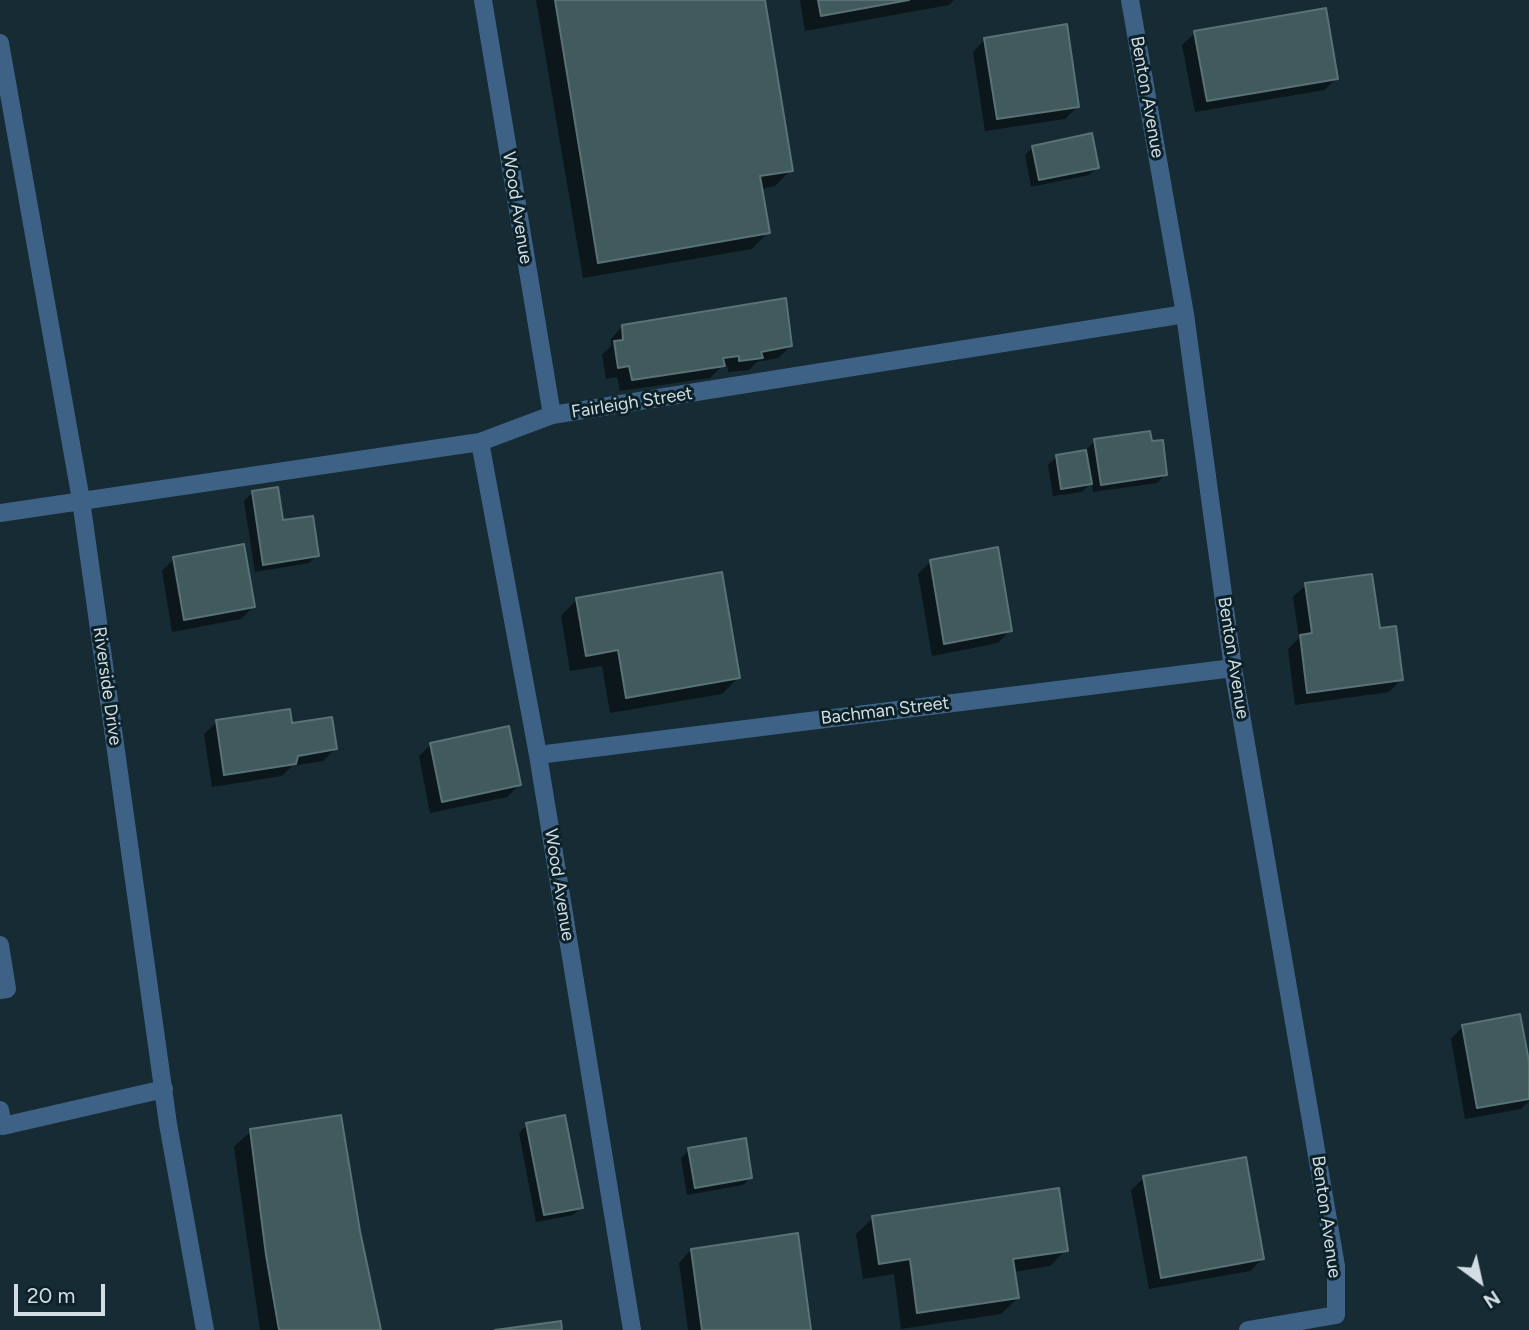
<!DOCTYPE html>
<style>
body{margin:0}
#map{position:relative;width:1529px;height:1330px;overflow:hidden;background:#162b34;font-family:Figtree,sans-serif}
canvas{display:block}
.north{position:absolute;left:1445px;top:1246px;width:70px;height:70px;-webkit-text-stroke:5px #0d2129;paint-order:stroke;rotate:147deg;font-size:19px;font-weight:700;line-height:28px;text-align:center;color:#d2dee4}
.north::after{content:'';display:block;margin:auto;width:24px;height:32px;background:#d2dee4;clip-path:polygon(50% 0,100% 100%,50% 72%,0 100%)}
.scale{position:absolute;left:14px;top:1284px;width:91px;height:32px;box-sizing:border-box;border:4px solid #d2dee4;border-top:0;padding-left:9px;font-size:21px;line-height:24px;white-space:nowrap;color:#d2dee4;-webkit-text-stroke:5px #0d2129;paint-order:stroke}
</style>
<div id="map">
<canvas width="1529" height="1330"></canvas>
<div class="north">N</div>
<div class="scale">20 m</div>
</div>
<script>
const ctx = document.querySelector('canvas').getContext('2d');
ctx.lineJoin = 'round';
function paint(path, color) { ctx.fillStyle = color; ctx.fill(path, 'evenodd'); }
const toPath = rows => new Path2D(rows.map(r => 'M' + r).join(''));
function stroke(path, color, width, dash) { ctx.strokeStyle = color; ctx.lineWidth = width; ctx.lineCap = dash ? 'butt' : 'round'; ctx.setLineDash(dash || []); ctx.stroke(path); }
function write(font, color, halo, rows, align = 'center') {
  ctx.font = font + ' Figtree,sans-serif'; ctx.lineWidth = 6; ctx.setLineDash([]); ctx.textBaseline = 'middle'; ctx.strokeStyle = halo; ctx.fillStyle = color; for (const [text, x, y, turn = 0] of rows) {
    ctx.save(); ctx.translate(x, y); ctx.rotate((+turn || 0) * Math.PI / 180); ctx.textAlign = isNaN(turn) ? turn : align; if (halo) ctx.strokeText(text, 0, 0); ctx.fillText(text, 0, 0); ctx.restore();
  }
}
paint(toPath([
 [536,0,763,0,791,170,775,186,760,189,768,232,752,249,583,278],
 [800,0,954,0,949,5,805,31],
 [1195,33,1337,78,1324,90,1195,112,1182,45],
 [985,39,1077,107,1065,119,985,131,973,52],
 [1033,147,1097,167,1089,175,1031,187,1025,155],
 [623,326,791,346,778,358,757,362,749,370,728,372,728,367,720,368,710,378,620,391,617,377,606,379,602,355,611,346,611,339],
 [1095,441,1150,443,1165,475,1157,483,1093,492,1092,482,1082,492,1053,496,1048,465,1056,457,1087,452,1087,449],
 [252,493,317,555,309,563,255,572,244,501],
 [174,559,253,607,241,619,172,632,162,571],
 [931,561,1010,630,998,643,932,656,918,574],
 [1306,585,1378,630,1401,679,1389,692,1295,705,1288,649,1299,638,1293,597],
 [577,599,738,678,722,694,610,713,602,666,570,671,561,616],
 [217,722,291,725,335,749,323,761,292,766,282,776,212,787,204,734],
 [431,744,519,785,507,797,430,813,419,756],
 [1463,1026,1529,1071,1529,1101,1521,1109,1465,1119,1451,1039],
 [527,1125,581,1207,573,1215,536,1222,519,1133],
 [251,1131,358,1231,379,1330,260,1330,234,1147],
 [689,1150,751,1177,743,1185,687,1195,681,1158],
 [1144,1178,1262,1259,1250,1271,1149,1289,1131,1190],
 [873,1218,1066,1250,1050,1266,1014,1272,1018,1298,1001,1314,901,1329,894,1274,863,1279,856,1234],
 [691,1250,809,1330,688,1330,679,1263]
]), '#0007');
const building = toPath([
 [555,0,765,0,793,171,760,176,770,233,598,263,555,0],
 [818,0,909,0,821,16,818,0],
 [1326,8,1338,79,1207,101,1194,31,1326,8],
 [1067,24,1079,107,997,119,984,38,1067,24],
 [1092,133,1099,168,1039,180,1032,146,1092,133],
 [786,298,792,346,761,352,763,358,739,361,739,356,723,358,725,366,632,380,629,366,618,368,614,341,623,340,622,325,786,298],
 [1150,431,1152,441,1163,440,1167,475,1101,485,1094,439,1150,431],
 [1086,450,1092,484,1061,489,1056,455,1086,450],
 [278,487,283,520,313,516,319,556,263,565,252,491,278,487],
 [244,544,255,607,184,620,173,557,244,544],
 [998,547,1012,631,944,644,930,560,998,547],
 [722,572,740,678,626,698,618,650,586,656,576,598,722,572],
 [1372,574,1380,628,1396,626,1403,680,1307,693,1300,635,1312,633,1305,583,1372,574],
 [290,709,292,723,332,717,337,749,298,756,296,764,224,775,216,720,290,709],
 [509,726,521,785,442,802,430,743,509,726],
 [1520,1014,1529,1061,1529,1099,1477,1108,1462,1025,1520,1014],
 [341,1115,360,1231,381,1330,279,1330,266,1255,250,1129,341,1115],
 [565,1115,583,1208,544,1215,526,1123,565,1115],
 [746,1138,752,1178,695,1188,688,1148,746,1138],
 [1246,1157,1264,1259,1161,1278,1143,1176,1246,1157],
 [1059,1188,1068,1251,1013,1259,1019,1298,917,1313,910,1259,879,1264,872,1216,1059,1188],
 [798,1233,811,1330,702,1330,691,1249,798,1233],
 [561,1321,562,1330,495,1330,561,1321]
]);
paint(building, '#415a5d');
stroke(building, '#587275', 2);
stroke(toPath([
 [483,0,552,415],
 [1130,0,1185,314,1233,668,1336,1266,1336,1315,1248,1330],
 [0,43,81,500,168,1124,205,1330],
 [480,442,538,755,632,1330],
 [0,513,480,442,552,415,1185,314],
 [538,755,1233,668],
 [0,945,7,989,0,990],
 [0,1110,3,1126,164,1089]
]), '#3e6285', 18);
write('18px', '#d2dee4', '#0d2129', [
 ["Benton Avenue",1147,97,80],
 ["Wood Avenue",517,208,81],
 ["Fairleigh Street",632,403,-9],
 ["Benton Avenue",1233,658,81],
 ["Riverside Drive",107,686,82],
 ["Bachman Street",885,711,-7],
 ["Wood Avenue",559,885,81],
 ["Benton Avenue",1326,1217,82]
]);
</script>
